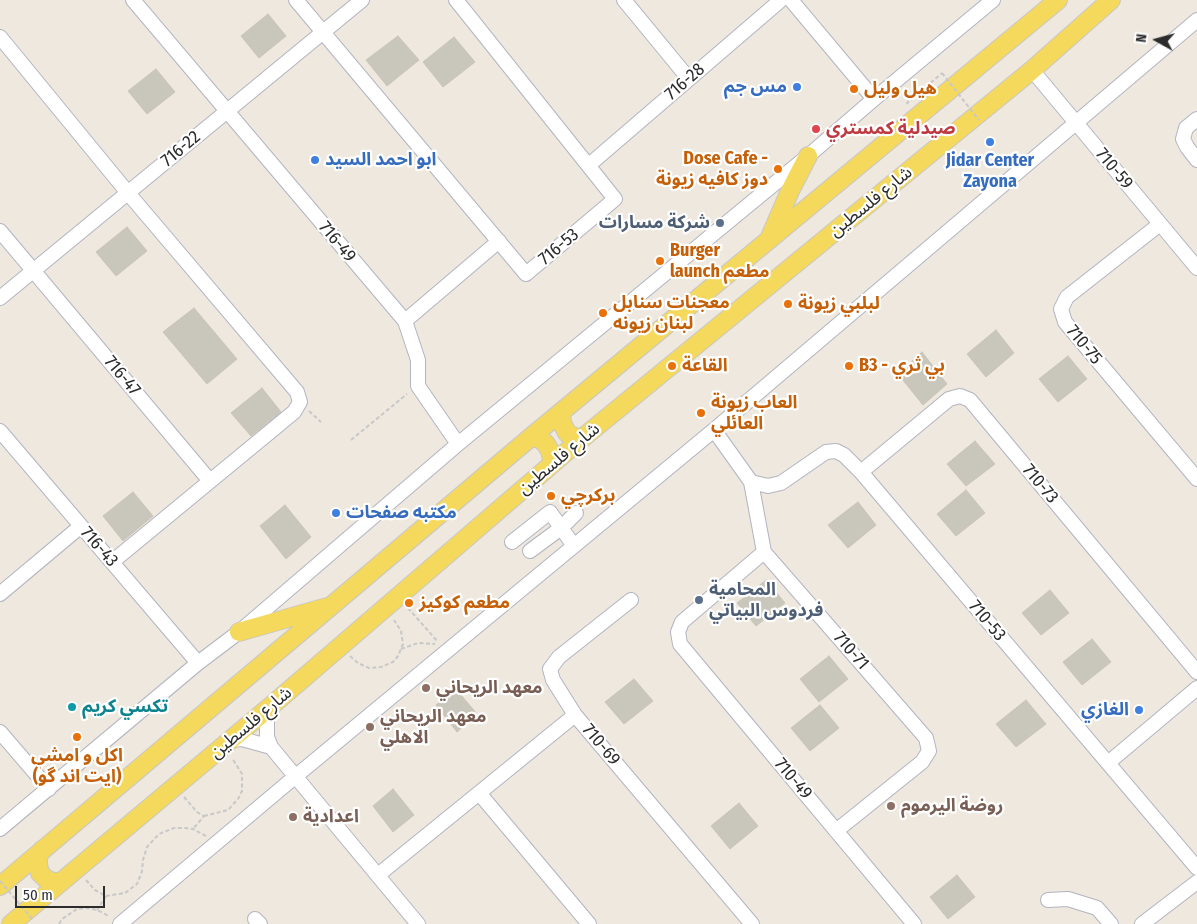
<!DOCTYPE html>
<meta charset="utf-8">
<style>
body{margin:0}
#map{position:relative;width:1197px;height:924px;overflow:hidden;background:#eee8de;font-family:"Fira Sans Condensed",sans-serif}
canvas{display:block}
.north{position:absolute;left:1132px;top:15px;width:50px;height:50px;-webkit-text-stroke:4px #fff;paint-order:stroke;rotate:277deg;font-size:14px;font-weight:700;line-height:20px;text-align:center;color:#2c2c2c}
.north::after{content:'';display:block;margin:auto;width:18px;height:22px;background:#2c2c2c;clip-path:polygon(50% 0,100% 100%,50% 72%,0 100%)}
.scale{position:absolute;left:15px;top:886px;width:90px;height:22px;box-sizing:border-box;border:2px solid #2c2c2c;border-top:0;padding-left:6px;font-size:15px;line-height:18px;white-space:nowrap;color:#2c2c2c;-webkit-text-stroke:4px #fff;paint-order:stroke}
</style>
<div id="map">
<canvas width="1197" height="924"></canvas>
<div class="north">N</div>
<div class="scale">50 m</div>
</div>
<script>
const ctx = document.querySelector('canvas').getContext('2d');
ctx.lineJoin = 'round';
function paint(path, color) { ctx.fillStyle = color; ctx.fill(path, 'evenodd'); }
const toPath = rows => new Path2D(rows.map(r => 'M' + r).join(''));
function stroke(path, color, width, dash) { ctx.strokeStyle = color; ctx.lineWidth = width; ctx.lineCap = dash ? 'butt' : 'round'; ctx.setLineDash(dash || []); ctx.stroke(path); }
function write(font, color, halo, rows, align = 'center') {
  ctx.font = font + ' "Fira Sans Condensed","Noto Sans Arabic",sans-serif'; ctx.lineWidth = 4.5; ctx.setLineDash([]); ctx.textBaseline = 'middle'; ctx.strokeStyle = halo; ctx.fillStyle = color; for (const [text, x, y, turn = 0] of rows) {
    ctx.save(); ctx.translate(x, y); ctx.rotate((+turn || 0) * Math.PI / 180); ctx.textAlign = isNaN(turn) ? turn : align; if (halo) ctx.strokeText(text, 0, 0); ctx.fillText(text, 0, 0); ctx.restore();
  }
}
const building = toPath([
 [268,14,286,36,259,58,241,36,268,14],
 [398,36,419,60,387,86,366,60,398,36],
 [454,37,475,62,443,87,423,62,454,37],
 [156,69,175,92,147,114,128,91,156,69],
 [127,227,147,251,116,276,96,252,127,227],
 [194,308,237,359,207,384,163,332,194,308],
 [996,330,1014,353,986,377,967,354,996,330],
 [922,352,947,384,923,405,898,374,922,352],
 [1068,356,1087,379,1058,402,1039,379,1068,356],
 [262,388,281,412,251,436,231,413,262,388],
 [975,441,995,464,966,486,947,464,975,441],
 [966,490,985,513,956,536,937,514,966,490],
 [133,492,153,516,123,541,103,516,133,492],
 [858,502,876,525,848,548,828,525,858,502],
 [285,505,311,537,286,559,260,526,285,505],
 [766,580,785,603,756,626,737,603,766,580],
 [1050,590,1069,613,1041,635,1022,613,1050,590],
 [1092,639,1111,662,1082,685,1063,662,1092,639],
 [829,656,848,679,819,702,800,679,829,656],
 [634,679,653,701,624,724,605,702,634,679],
 [456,689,477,714,457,732,436,705,456,689],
 [1026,700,1046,724,1016,747,996,724,1026,700],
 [820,705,839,728,810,751,791,728,820,705],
 [393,789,414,815,393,832,373,806,393,789],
 [739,803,758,826,730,849,711,826,739,803],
 [957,875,975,897,948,919,930,897,957,875]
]);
paint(building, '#c9c6bc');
stroke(building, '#cac4b7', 1);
const minor = toPath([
 [133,0,405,321,418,360,418,386,458,444],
 [296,0,526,274,615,199,456,0],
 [624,0,689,79],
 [791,0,874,99],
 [0,37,128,193,297,392,300,402,294,412,112,562],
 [1032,70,1197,268],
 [1197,119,1186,128,1183,139,1187,147,1197,160],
 [589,165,781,0],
 [1160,224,1067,297,1061,309,1065,322,1197,479],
 [0,231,210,481],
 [0,298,362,0],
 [405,321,499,241],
 [714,430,751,482,764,552],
 [0,431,198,663],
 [861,472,949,399,960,396,970,400,1197,672],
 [751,482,768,486,781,483,826,452,836,451,844,455,861,472,1197,868],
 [512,542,550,512,574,546],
 [530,551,561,528,576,513],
 [0,594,81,526],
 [271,706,267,717,267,737,271,747,418,924],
 [575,715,553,680,550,669,559,657,631,600],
 [0,732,49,789],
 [231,740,242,739,271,747],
 [1108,763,1197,688],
 [479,793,589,924],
 [0,829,198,663,239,632,458,444,808,156,874,99,993,0],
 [836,831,922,762,929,751,926,738,764,552,682,622,678,632,680,644,914,924],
 [378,875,575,715,752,924],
 [1048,900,1068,899,1097,908,1111,924],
 [255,919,260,924],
 [120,924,296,776,714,430,1197,20],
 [1142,924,1197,882]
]);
const major = toPath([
 [770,237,790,191,808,156],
 [561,413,562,423,567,433,580,440],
 [531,437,540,439,546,444,550,451,553,463],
 [239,632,327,607],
 [42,850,38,857,38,865,40,873,46,879,53,882,61,882],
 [0,886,531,437,1058,0],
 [11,924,271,706,580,440,1032,70,1111,0]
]);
stroke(minor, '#b2b4c0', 16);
stroke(major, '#c8c8c8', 20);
stroke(toPath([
 [908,104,907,103,942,73],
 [309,411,321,422],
 [351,440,407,394],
 [408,608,438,642],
 [401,649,418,643,435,644],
 [350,656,358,663,369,668,381,667,393,662,398,656,403,644,401,631,394,620],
 [184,797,197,812,204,816,193,829],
 [204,816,228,810,238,799,242,791,242,774,232,758],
 [86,880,95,890,106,896,97,910],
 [106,896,125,893,137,884,142,871,143,860,147,847,159,834,174,828,185,828,193,829,206,836],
 [59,924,62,919,77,909,87,908,97,910,109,916]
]), '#c8c8c8', 2, [4, 2.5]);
stroke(minor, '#fff', 14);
stroke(major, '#f5d95c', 18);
stroke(toPath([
 [942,73,979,120],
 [0,881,33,920]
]), '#c8c8c8', 2, [4, 2.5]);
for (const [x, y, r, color] of [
 [797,87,5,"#3f7fe0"],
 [854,89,5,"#e8710a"],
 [816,129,5,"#e0444e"],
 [990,142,5,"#3f7fe0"],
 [315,160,5,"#3f7fe0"],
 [778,169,5,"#e8710a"],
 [720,223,5,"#5c6f8a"],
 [660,261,5,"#e8710a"],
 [788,304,5,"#e8710a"],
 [603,313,5,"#e8710a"],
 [672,366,5,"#e8710a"],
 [849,366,5,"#e8710a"],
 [701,413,5,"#e8710a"],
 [551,496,5,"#e8710a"],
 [336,513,5,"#3f7fe0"],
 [699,600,5,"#5c6f8a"],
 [409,603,5,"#e8710a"],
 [426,688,5,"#8d6e63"],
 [72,707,5,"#0f9aa8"],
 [1139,710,5,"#3f7fe0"],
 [370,727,5,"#8d6e63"],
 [77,737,5,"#e8710a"],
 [891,806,5,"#8d6e63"],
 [293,817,5,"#8d6e63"]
]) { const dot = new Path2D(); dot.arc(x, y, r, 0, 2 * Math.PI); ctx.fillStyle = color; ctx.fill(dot); stroke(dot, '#fff', 2); }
write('18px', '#2c2c2c', '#fff', [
 ["716-28",685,82,-41],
 ["716-22",181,149,-40],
 ["710-59",1114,169,50],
 ["شارع فلسطين",871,202,-39],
 ["716-49",337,242,50],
 ["716-53",559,247,-40],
 ["710-75",1084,345,50],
 ["716-47",122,376,50],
 ["شارع فلسطين",559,459,-40],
 ["710-73",1040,484,50],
 ["716-43",99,547,49],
 ["710-53",987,621,50],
 ["710-71",851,651,49],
 ["شارع فلسطين",251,723,-40],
 ["710-69",601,745,50],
 ["710-49",793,779,50]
]);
write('bold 18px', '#366cbe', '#fff', [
 ["مس جم",787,87],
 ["ابو احمد السيد",325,160,"left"],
 ["Jidar Center",990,161,"center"],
 ["Zayona",990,182,"center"],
 ["مكتبه صفحات",346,513,"left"],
 ["الغازي",1129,710]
], 'right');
write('bold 18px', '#c56008', '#fff', [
 ["هيل وليل",864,89],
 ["Dose Cafe -",768,159,"right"],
 ["دوز كافيه زيونة",768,180,"right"],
 ["Burger",670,251],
 ["launch مطعم",670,272],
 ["معجنات سنابل",613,303],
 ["لبنان زيونه",613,324],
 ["لبلبي زيونة",798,304],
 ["القاعة",682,366],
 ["B3 - بي ثري",859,366],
 ["العاب زيونة",711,403],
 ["العائلي",711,424],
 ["بركرچي",561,496],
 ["مطعم كوكيز",419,603],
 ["اكل و امشي",77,756,"center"],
 ["(ايت اند گو)",77,777,"center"]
], 'left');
write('bold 18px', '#be3a42', '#fff', [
 ["صيدلية كمستري",826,129]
], 'left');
write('bold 18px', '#4e5e75', '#fff', [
 ["شركة مسارات",710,223],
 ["المحامية",709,590,"left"],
 ["فردوس البياتي",709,611,"left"]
], 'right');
write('bold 18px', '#785e54', '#fff', [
 ["معهد الريحاني",436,688],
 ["معهد الريحاني",380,717],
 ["الاهلي",380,738],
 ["روضة اليرموم",901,806],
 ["اعدادية",303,817]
], 'left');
write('bold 18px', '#0d838f', '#fff', [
 ["تكسي كريم",82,707]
], 'left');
</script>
